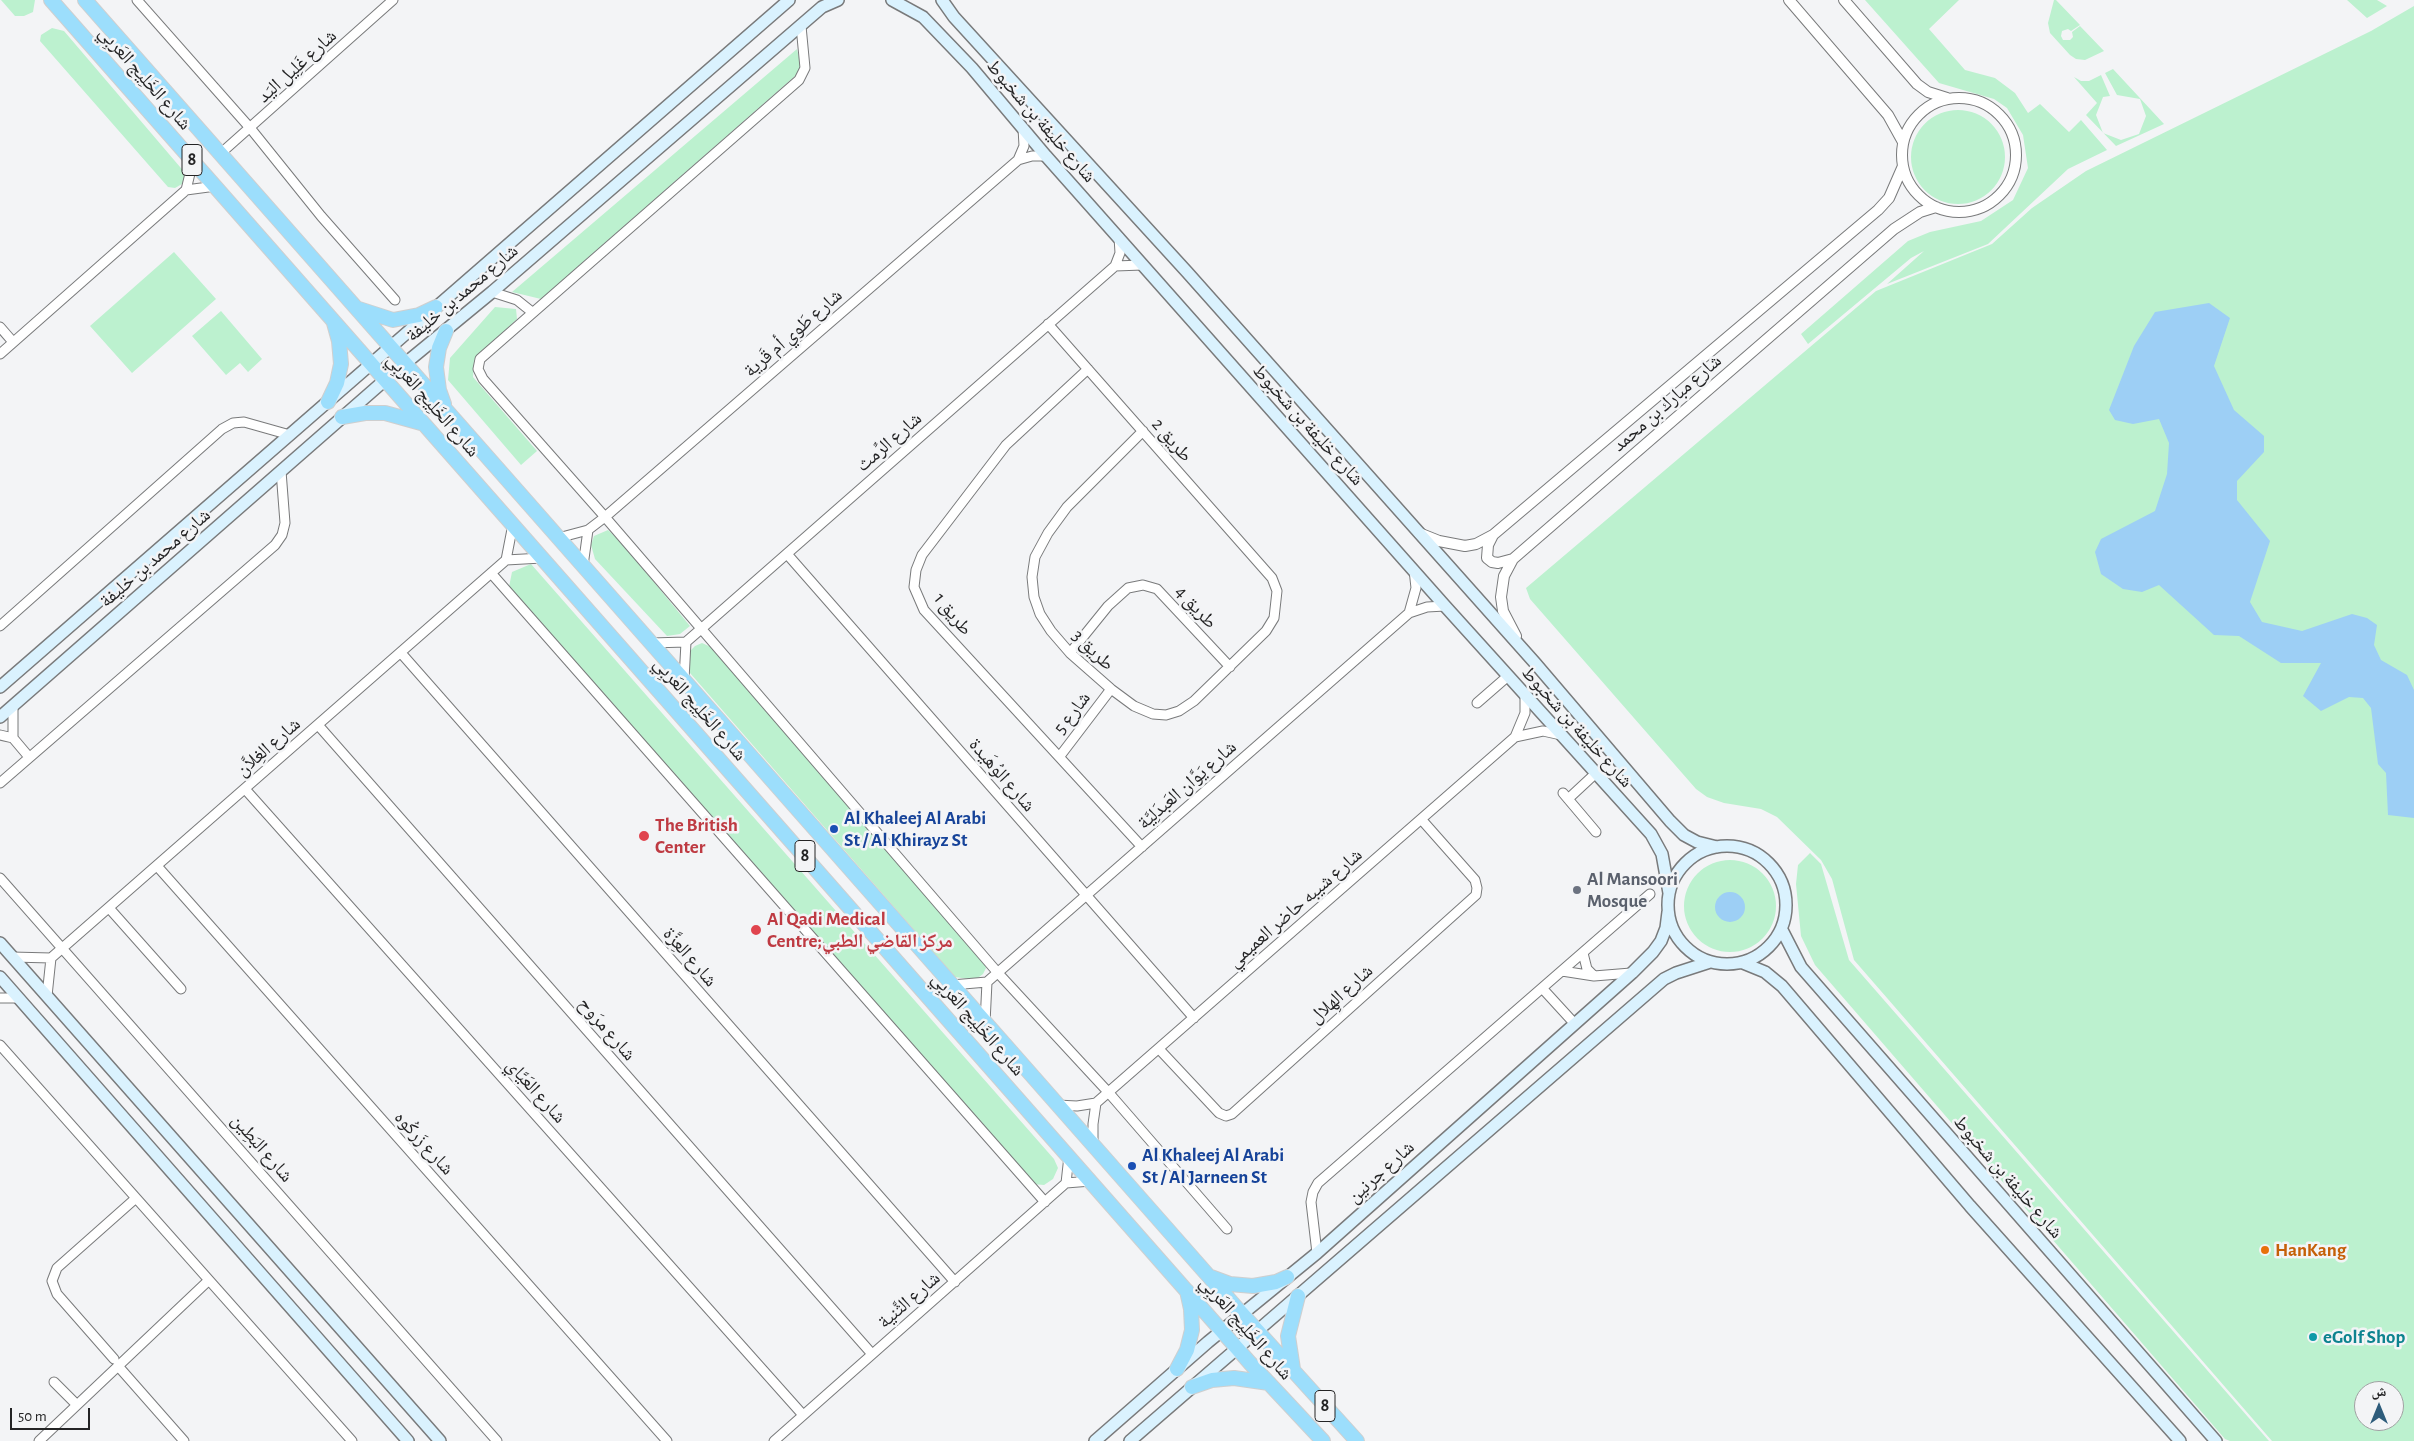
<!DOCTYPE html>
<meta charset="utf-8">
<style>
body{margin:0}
#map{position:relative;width:2414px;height:1441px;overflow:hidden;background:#f3f4f6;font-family:"Alegreya Sans","Noto Naskh Arabic",sans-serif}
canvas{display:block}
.north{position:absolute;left:2354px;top:1381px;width:50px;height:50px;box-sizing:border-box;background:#f3f4f6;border:1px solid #a0a1a2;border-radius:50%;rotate:0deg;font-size:14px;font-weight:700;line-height:20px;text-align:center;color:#242425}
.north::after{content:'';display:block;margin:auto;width:18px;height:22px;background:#2e5c7b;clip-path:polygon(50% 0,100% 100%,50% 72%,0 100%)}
.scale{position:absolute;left:10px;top:1408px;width:80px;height:22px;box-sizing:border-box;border:2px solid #242425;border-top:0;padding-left:6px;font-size:15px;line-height:18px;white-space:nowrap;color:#242425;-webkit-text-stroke:4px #f3f4f6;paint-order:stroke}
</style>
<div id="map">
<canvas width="2414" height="1441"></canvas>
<div class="north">ش</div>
<div class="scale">50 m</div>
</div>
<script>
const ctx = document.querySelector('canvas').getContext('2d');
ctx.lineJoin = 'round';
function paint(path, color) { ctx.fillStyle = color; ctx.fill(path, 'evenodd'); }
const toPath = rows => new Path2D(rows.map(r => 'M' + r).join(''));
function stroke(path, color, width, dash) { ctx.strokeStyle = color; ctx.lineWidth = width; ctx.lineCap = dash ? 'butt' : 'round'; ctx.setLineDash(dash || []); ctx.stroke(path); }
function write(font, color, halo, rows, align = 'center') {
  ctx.font = font + ' "Alegreya Sans","Noto Naskh Arabic",sans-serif'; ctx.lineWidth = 5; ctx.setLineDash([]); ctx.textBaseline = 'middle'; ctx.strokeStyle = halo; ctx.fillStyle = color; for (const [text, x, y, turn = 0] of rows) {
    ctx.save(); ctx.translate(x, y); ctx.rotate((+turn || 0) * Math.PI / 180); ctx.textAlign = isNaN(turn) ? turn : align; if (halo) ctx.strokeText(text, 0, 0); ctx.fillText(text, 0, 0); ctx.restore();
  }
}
paint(toPath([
 [1,0,35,0,33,12,24,16,15,16],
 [1865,0,1959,0,1929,29,1965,70,1995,78,2015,93,2028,113,2040,104,2069,132,2081,120,2107,150,2068,169,1988,244,1887,284,1924,251,1911,258,1808,344,1801,334,1908,241,1930,232,1981,221,2013,200,2028,168,2023,135,2007,108,1994,99,1939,83],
 [2054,0,2056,0,2080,25,2071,31,2068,29,2062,31,2061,36,2063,40,2070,40,2073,37,2072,32,2080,26,2104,51,2085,60,2076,59,2070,55,2050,33,2048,23],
 [2347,0,2377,0,2387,6,2367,18],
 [2414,6,2414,1441,2272,1441,1854,960,1832,879,1821,860,1777,817,1761,809,1724,803,1707,797,1696,789,1530,599,1526,588,1876,291,1992,244,2032,208,2086,171,2371,31],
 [2364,1391,2394,1391,2394,1421,2364,1421],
 [52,28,64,31,186,174,182,184,175,188,168,187,40,41,41,35],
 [797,49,802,70,541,299,512,292],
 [2113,69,2164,124,2116,146,2086,115,2097,103,2074,77,2081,81,2089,81,2101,75,2110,96,2103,97,2096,115,2103,133,2121,140,2139,134,2146,116,2140,99,2117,95,2105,73],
 '1911 157a47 47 0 1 1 94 0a47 47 0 1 1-94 0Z',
 [174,252,216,299,132,373,90,326],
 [495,307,516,309,517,319,474,360,473,377,537,451,521,465,448,380,450,358],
 [221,311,262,359,248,372,240,363,226,375,192,336],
 [608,530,621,542,690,626,680,634,667,636,595,559,591,545,594,536],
 [531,564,1054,1159,1058,1168,1053,1179,1044,1185,1032,1184,508,592,512,572],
 [702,643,711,647,983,958,986,968,983,974,975,980,955,977,690,673,686,655,695,646],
 [1810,853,1821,864,1849,960,2269,1441,2230,1441,2225,1439,1815,965,1801,936,1796,884,1798,865],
 '1684 906a46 46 0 1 1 92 0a46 46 0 1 1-92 0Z'
]), '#bcf1cf');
paint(toPath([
 [2209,303,2230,318,2214,366,2234,410,2264,436,2264,452,2237,481,2237,500,2270,541,2250,602,2262,622,2302,631,2352,614,2367,618,2377,625,2374,645,2381,660,2407,675,2414,690,2414,818,2388,815,2386,773,2378,764,2371,708,2363,698,2349,697,2321,711,2303,696,2321,663,2281,663,2239,636,2214,635,2159,585,2142,592,2123,589,2101,574,2095,552,2101,539,2155,511,2167,474,2169,443,2159,419,2133,424,2115,420,2109,410,2134,346,2155,312],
 '1715 907a15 15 0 1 1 30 0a15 15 0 1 1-30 0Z'
]), '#9dcff5');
const minor = toPath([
 [137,0,251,129,321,216,395,300],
 [801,26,805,68,799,80,480,359,478,369,483,379,605,517,998,973,1109,1093,1227,1229],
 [220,154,393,0],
 [1018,160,1024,146,1023,128],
 [186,190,193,161],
 [1115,266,1143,265],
 [492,292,517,300,532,312],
 [1048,324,1272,578,1277,591,1274,618,1266,631,1194,701,1179,711,1166,715,1153,714,1134,706,1111,689,1070,653,1051,631,1040,614,1034,597,1032,577,1035,557,1048,533,1067,507,1143,431],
 [0,327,13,342],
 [0,354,186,190,216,186],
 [1088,369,1006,445,922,555,916,570,914,587,924,610,1142,847],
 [558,538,588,530,605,517,1018,160,1032,156,1046,156],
 [787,554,1194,1018],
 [506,560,513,524],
 [583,566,588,530],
 [491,573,1045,1202],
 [1409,613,1416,588,1414,570],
 [0,626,222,429,233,423,244,422,290,435],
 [651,643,686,642,701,629,1115,266,1120,253,1119,237],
 [401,653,955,1282],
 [1070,653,1108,606,1128,588,1143,585,1157,589,1230,667],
 [684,680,686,642],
 [1477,703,1508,676],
 [13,706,13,738],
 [318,725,872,1354],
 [0,735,13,738,29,757],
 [1515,737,1525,713,1525,695],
 [1060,756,1111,689],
 [0,783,275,545,282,535,285,523,281,471],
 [245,789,803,1415],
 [1563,793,1596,832],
 [1568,799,1596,773],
 [157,866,667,1441],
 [0,878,497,1441],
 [109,908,181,989],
 [1583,953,1587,969,1594,976],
 [12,957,51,958],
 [1562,971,1594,976,1631,973],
 [952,985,987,982,1409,613,1427,607,1445,606],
 [1542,988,1574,1023],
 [47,996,51,958,506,560,542,558],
 [0,998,18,998],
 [985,1023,987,982],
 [0,1045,352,1441],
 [1159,1049,1219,1113,1226,1116,1232,1114,1476,895,1477,888,1475,880,1421,819],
 [1057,1105,1077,1106,1096,1103,1515,737,1543,731,1561,735],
 [1093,1145,1093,1124,1096,1103],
 [1066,1183,1069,1156],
 [1317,1253,1311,1202,1313,1192,1318,1183,1650,894],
 [114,1359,57,1294,52,1281,57,1268,136,1198],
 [118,1366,184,1441],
 [54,1382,77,1405],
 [39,1441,209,1280],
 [774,1441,1066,1183,1091,1181]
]);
const tertiary = toPath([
 [1789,0,1888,115,1903,142],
 [1844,0,1917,84,1928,92,1947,98],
 '1902 155a57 57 0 1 1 114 0a57 57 0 1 1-114 0Z',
 [1419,533,1439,541,1465,546,1476,544,1493,535,1878,210,1889,198,1903,166],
 [1493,535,1488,545,1487,558,1492,562,1498,563,1513,559],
 [1516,636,1503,611,1501,597,1504,576,1513,559,1894,229,1920,212,1936,207]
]);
const secondary = toPath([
 [892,0,923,17,972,68,1046,156,1445,606,1651,834,1662,854,1669,893],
 [942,0,954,17,1187,272,1535,663,1670,821,1684,835,1697,842,1717,847],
 [0,687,789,0],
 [0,717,385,380,492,292,822,7,838,0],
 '1668 905a59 59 0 1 1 118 0a59 59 0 1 1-118 0Z',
 [1782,930,1801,967,2216,1441],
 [0,943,440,1441],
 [1743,963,1765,972,1782,986,1970,1206,2180,1441],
 [0,977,408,1441],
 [1095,1441,1208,1342,1317,1253,1632,973,1653,952,1661,941,1666,928,1668,912],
 [1130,1441,1664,979,1676,973,1710,962]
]);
const trunk = toPath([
 [51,0,1250,1363,1323,1441],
 [85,0,1242,1314,1357,1441],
 [359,309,393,320,419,315,436,307],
 [328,402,337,383,341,364,339,341,334,323],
 [444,404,439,390,436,367,439,348,446,331],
 [342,417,365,413,385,413,421,423],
 [1211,1277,1230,1284,1253,1286,1276,1282,1287,1277],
 [1177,1369,1187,1350,1192,1330,1191,1309,1187,1291],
 [1293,1369,1288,1336,1298,1296],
 [1192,1387,1212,1380,1234,1378,1269,1383]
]);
stroke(minor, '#797a7b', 11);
stroke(tertiary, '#797a7b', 12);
stroke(secondary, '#797a7b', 14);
stroke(trunk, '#cfcfcf', 16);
stroke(minor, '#fff', 9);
stroke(tertiary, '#fff', 10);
stroke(secondary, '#daf2fe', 11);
stroke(trunk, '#9cdefc', 14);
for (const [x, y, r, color] of [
 [834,829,5,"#1a4fb4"],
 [644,836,6,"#e0444e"],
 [1577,890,5,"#6b7280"],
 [756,930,6,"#e0444e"],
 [1132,1166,5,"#1a4fb4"],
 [2265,1250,5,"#e8710a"],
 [2313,1337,5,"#0f9aa8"]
]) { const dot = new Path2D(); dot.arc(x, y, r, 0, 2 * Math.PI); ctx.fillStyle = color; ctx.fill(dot); stroke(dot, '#f3f4f6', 2); }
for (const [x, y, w] of [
 [192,160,20],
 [805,856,20],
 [1325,1406,20]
]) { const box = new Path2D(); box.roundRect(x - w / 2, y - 15.5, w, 31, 4); ctx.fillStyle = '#f3f4f6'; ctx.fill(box); stroke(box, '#242425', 1); }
write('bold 18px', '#242425', null, [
 ["8",192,160],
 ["8",805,856],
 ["8",1325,1406]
]);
write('19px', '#242425', '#f3f4f6', [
 ["شارع غَلِيل اليَد",297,66,-42],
 ["شارع الخَلِيج العَربِي",145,78,49],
 ["شارع خليفة بن شخبوط",1041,121,49],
 ["شارع محمد بن خليفة",462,293,-40],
 ["شارع طَوي أم قَرية",793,333,-41],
 ["شارع مبارك بن محمد",1667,403,-41],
 ["شارع الخَلِيج العَربِي",433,405,49],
 ["شارع خليفة بن شخبوط",1308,425,48],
 ["طريق 2",1172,440,49],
 ["شارع الرِّمث",889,442,-41],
 ["شارع محمد بن خليفة",155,558,-41],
 ["طريق 4",1196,607,47],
 ["طريق 1",953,614,51],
 ["طريق 3",1093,650,44],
 ["شارع الخَلِيج العَربِي",700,709,49],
 ["شارع 5",1072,713,-53],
 ["شارع خليفة بن شخبوط",1577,727,48],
 ["شارع الغِلاَّن",268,747,-41],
 ["شارع الوُهَيدة",1002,775,49],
 ["شارع يَوَّان العَبدَلِيَّة",1187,785,-41],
 ["شارع شيبه حاضر العميمي",1295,908,-41],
 ["شارع العِزَّة",690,957,49],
 ["شارع الهِلال",1341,994,-42],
 ["شارع الخَلِيج العَربِي",978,1024,49],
 ["شارع مرَوح",607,1029,49],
 ["شارع العَيَّاي",536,1091,48],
 ["شارع زَركُوه",424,1143,48],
 ["شارع البَطِين",262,1148,49],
 ["شارع جرنين",1381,1172,-42],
 ["شارع خليفة بن شخبوط",2008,1177,49],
 ["شارع الثَّنية",909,1300,-41],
 ["شارع الخَلِيج العَربِي",1246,1328,49]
]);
write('bold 19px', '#164399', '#f3f4f6', [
 ["Al Khaleej Al Arabi",844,818],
 ["St / Al Khirayz St",844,840],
 ["Al Khaleej Al Arabi",1142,1155],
 ["St / Al Jarneen St",1142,1177]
], 'left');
write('bold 19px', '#be3a42', '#f3f4f6', [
 ["The British",655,825],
 ["Center",655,847],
 ["Al Qadi Medical",767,919],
 ["Centre;مركز القاضي الطبي",767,941]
], 'left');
write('bold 19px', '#5b616d', '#f3f4f6', [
 ["Al Mansoori",1587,879],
 ["Mosque",1587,901]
], 'left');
write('bold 19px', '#c56008', '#f3f4f6', [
 ["HanKang",2275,1250]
], 'left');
write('bold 19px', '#0d838f', '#f3f4f6', [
 ["eGolf Shop",2323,1337]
], 'left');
</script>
